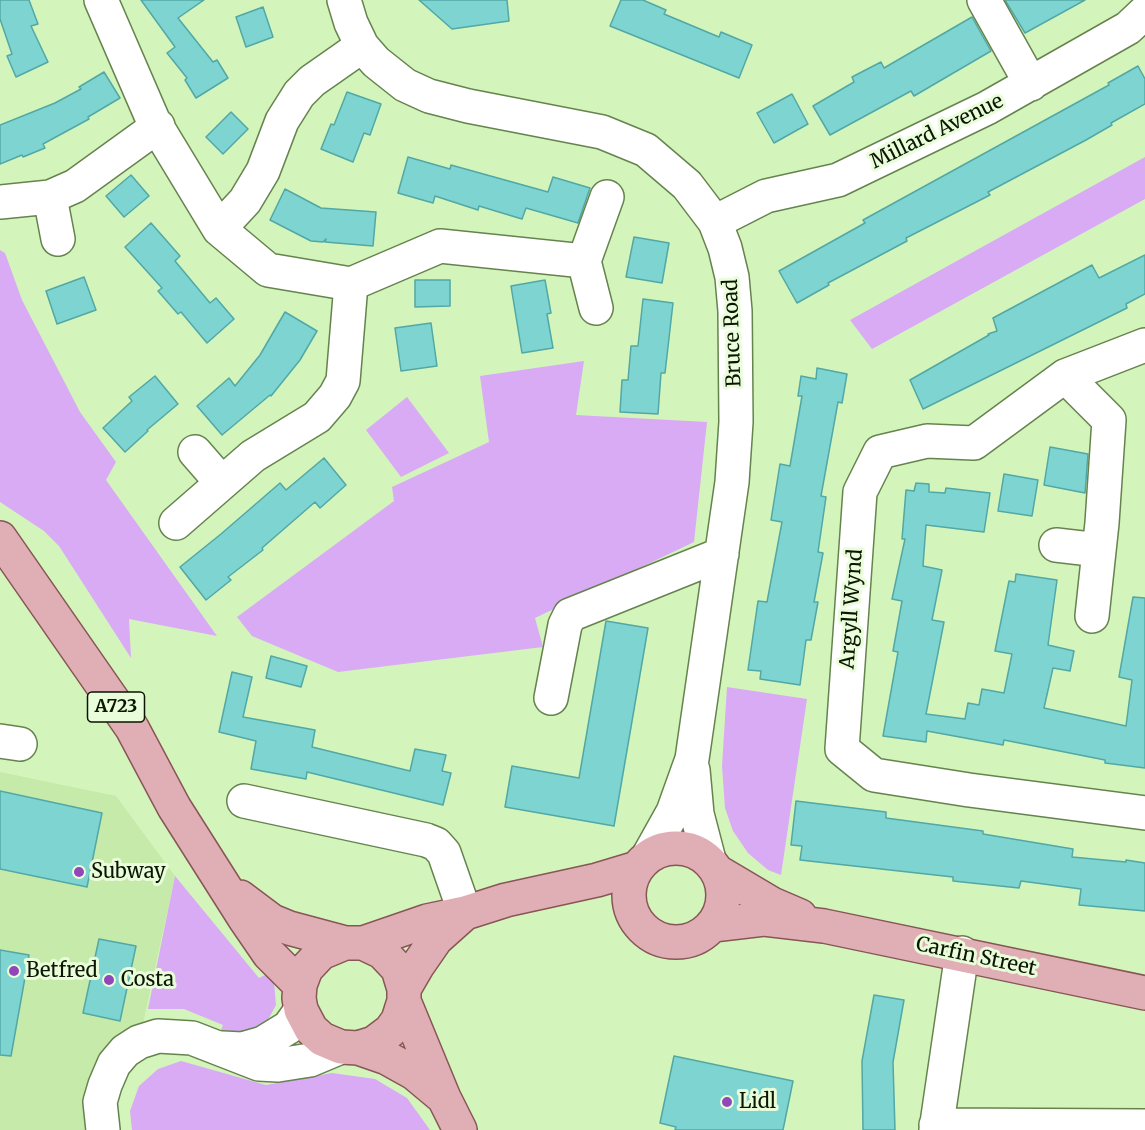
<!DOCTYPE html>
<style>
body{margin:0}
canvas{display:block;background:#d3f4bb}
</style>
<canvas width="1145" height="1130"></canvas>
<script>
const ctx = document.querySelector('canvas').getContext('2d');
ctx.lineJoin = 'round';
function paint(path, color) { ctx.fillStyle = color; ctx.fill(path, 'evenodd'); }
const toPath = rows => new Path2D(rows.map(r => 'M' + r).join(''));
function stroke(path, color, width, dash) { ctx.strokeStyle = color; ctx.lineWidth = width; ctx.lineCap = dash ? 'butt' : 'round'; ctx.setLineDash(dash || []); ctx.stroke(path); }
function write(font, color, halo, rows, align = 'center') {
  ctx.font = font + ' Merriweather,serif'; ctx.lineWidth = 6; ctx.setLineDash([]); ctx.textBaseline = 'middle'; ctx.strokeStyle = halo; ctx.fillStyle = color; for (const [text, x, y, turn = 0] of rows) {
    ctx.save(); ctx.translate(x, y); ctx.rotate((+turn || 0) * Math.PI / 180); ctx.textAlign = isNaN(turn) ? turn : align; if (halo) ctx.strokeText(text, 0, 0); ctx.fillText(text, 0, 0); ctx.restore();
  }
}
paint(toPath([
 [0,772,116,796,175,876,139,1042,103,1130,0,1130]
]), '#c5eaa9');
paint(toPath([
 [1145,157,1145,199,872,349,850,320],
 [0,250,5,253,22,300,80,412,116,462,106,480,217,636,129,619,131,658,59,546,44,531,0,502],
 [584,361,576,415,707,422,694,542,535,618,543,647,338,672,252,636,237,617,394,501,392,487,489,442,480,376],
 [407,397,449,453,401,477,366,430],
 [727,687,807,699,781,875,768,870,748,853,733,831,725,808,722,766],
 [175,876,259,978,267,974,274,982,276,1005,269,1018,260,1029,240,1036,229,1034,221,1030,223,1025,184,1009,148,1009],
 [181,1061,266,1085,332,1073,375,1079,407,1098,430,1130,132,1130,130,1111,139,1086,158,1069]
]), '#d9abf5');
const building = toPath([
 [0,0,29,0,38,24,31,26,48,62,16,77,7,56,12,54,0,19,0,0],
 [141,0,204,0,178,18,213,62,217,60,228,78,196,98,185,80,187,78,167,53,175,47,141,0],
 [419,0,507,0,509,21,452,29,419,0],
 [621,0,643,0,666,10,664,14,719,37,721,32,752,45,739,78,610,26,621,0],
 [1005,0,1085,0,1025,33,1005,0],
 [263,7,273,37,246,47,236,17,263,7],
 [972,17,991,51,914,96,911,91,830,135,813,106,854,82,852,77,881,62,884,68,972,17],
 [1138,66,1145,79,1145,104,1111,123,1112,125,1086,140,988,192,990,195,906,238,907,241,828,283,829,285,797,303,779,271,865,223,863,220,1109,85,1108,83,1138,66],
 [104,72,120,98,88,117,89,119,43,144,45,148,23,157,22,155,0,164,0,125,55,103,81,89,79,87,104,72],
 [347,92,381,104,370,135,364,133,353,162,321,149,331,124,334,125,347,92],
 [792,94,808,124,774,143,757,113,792,94],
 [231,112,248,129,223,154,206,137,231,112],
 [408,157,450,169,451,165,548,192,553,177,590,188,578,223,526,208,522,219,479,206,478,210,435,196,433,203,398,193,408,157],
 [131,175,149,196,124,217,106,196,131,175],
 [285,189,321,208,376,212,373,246,325,242,326,239,323,242,311,241,270,220,285,189],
 [151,223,180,256,175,261,210,303,216,298,234,319,207,343,181,312,178,314,158,291,162,288,125,247,151,223],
 [634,237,669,243,662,283,626,277,634,237],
 [1145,255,1145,294,1126,304,1127,308,923,409,910,380,989,335,988,334,997,331,993,318,1092,265,1099,278,1145,255],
 [84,277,96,310,57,324,46,291,84,277],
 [415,280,450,280,450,306,415,307,415,280],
 [545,280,551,313,547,314,553,348,522,353,511,286,545,280],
 [643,299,673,303,665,373,661,373,658,414,620,412,622,380,628,380,631,346,638,346,643,299],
 [285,312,317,331,300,360,271,396,270,395,222,435,197,406,229,378,235,386,260,355,285,312],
 [431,323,437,366,401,371,395,328,431,323],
 [817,368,847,374,842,403,838,402,821,496,826,497,818,552,823,553,814,602,818,602,811,640,806,640,800,685,760,679,761,671,748,670,758,601,767,602,782,522,771,520,780,464,790,466,802,396,798,396,801,376,816,379,817,368],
 [155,376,178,404,147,430,148,431,125,452,103,428,132,401,129,397,155,376],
 [1050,447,1088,454,1085,493,1044,485,1050,447],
 [324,458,346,485,320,508,315,502,262,548,263,550,228,577,231,580,206,600,180,567,221,534,280,483,286,490,324,458],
 [1004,474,1038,480,1032,516,998,511,1004,474],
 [916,483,929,484,929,492,945,493,946,488,990,493,984,532,926,525,923,566,942,570,932,620,944,622,926,714,965,719,968,703,979,705,982,689,1004,693,1012,654,995,651,1009,581,1015,582,1016,574,1057,580,1048,645,1074,651,1070,671,1053,668,1044,708,1126,726,1132,680,1119,677,1133,597,1145,598,1145,768,1105,763,1105,760,1004,740,1003,745,927,731,926,742,883,736,898,652,893,651,902,601,892,599,905,539,902,539,906,490,914,491,916,483],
 [606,621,648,628,614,826,505,807,512,766,579,778,606,621],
 [271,656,307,666,301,687,266,678,271,656],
 [232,672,252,677,243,717,315,730,312,747,410,771,415,749,446,755,442,771,451,773,443,805,307,772,306,779,251,769,256,741,219,732,232,672],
 [0,791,102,813,87,887,0,869,0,791],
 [796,801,886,812,886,818,983,831,983,834,1073,849,1072,857,1126,862,1126,860,1145,863,1145,911,1079,905,1081,889,1021,881,1019,888,953,881,953,877,800,860,802,846,791,845,796,801],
 [99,939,136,946,120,1021,83,1013,99,939],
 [0,950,29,955,11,1056,0,1055,0,950],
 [874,995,904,1000,893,1062,895,1130,863,1130,862,1061,874,995],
 [674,1056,793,1081,783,1130,675,1130,676,1127,660,1123,674,1056]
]);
paint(building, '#7ed4d1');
stroke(building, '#51a8a5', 1.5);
const minor = toPath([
 [101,0,153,120,219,229,268,270,351,284,440,246,584,261,607,197],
 [344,0,351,23,362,46,376,62,405,85,429,96,468,106,602,132,646,150,687,185,715,222,725,248,732,277,735,311,736,422,732,482,692,759,673,812,649,855],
 [984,0,1031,84],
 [50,197,58,239],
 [0,202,50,197,75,186,158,126],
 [715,222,766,196,838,180,987,108,1128,28,1145,12],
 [219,229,245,201,263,171,282,121,299,94,312,81,362,46],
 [584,261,596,308],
 [1145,345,1065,376,974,443,927,441,880,452,860,492,842,749,874,775,969,790,1145,813],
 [1065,376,1109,420,1102,523,1092,616],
 [195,452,222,483],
 [176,523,253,456,317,417,335,396,343,381,351,284],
 [1056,545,1099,550],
 [551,698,565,625,570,615,722,554],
 [0,741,20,744],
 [693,770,697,814,709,860],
 [244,801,426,840,436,844,444,853,465,913],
 [222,1048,242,1049,263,1043,289,1027,301,1010],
 [936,1125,1145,1126],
 [103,1130,100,1102,105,1085,114,1064,125,1051,139,1042,158,1036,192,1038,259,1064,278,1065,310,1060,341,1047],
 [936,1130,962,953]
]);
const major = toPath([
 [0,538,132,728,174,807,245,919,269,954,300,985],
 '629 895a47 47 0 1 1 94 0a47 47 0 1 1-94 0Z',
 [718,872,772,904,800,916],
 [240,897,272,921,289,928,345,943,363,943,427,921,465,913,506,900,597,880,637,868],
 [713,925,764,919,824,926,1145,993],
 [345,943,321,953,306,969,300,985,299,998,301,1010,311,1029,322,1039,341,1047,358,1048,387,1058,414,1073,444,1098],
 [404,989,418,965,436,939,464,914],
 [404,1001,444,1098,460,1130],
 [358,1048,374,1043,390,1031,398,1020,404,1001,404,989,398,969,382,952,363,943]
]);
stroke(minor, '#66834e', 36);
stroke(major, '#875656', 36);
stroke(minor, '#fff', 33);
stroke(major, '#e0afb5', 33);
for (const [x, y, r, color] of [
 [79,872,6,"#9147b9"],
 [14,971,6,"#9147b9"],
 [109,980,6,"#9147b9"],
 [727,1102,6,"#9147b9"]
]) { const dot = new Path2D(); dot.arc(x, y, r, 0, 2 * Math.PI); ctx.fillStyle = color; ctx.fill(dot); stroke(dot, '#e9fdda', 2); }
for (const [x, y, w] of [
 [116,707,57]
]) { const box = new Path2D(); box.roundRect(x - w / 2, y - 15, w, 30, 4.5); ctx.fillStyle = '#e9fdda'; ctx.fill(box); stroke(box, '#0a1502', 1.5); }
write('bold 18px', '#0a1502', null, [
 ["A723",116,707]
]);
write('20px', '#0a1502', '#e9fdda', [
 ["Millard Avenue",937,132,-26],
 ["Bruce Road",733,333,-92],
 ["Argyll Wynd",852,609,-86],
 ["Carfin Street",976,957,12]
]);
write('20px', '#0a1502', '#e9fdda', [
 ["Subway",91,872],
 ["Betfred",26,971],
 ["Costa",121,980],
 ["Lidl",739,1102]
], 'left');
</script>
